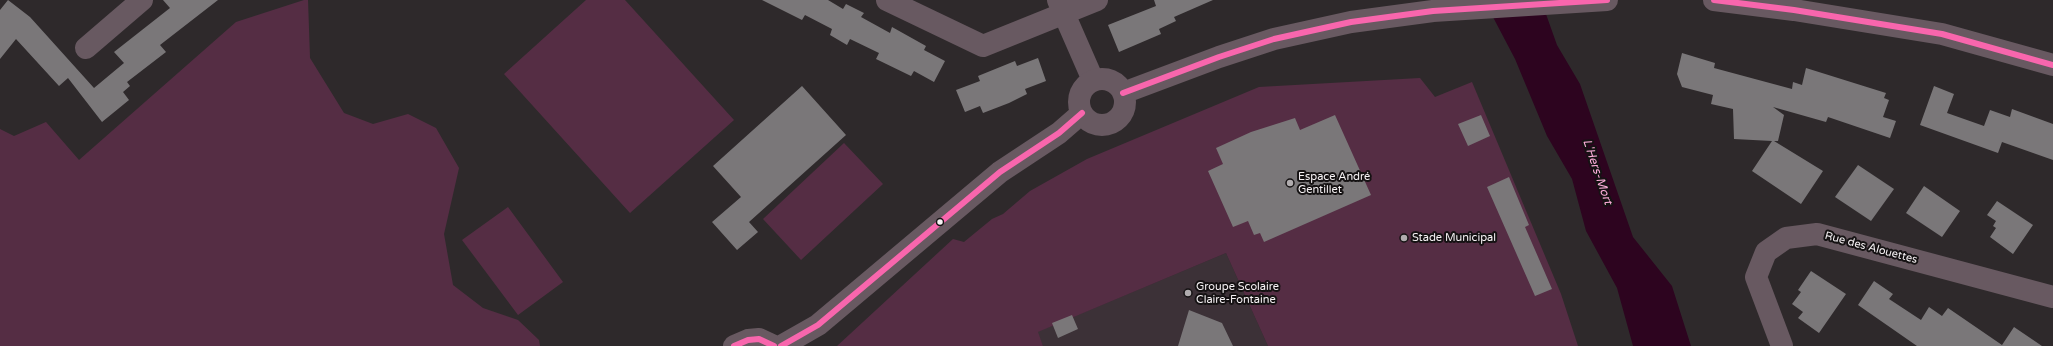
<!DOCTYPE html>
<meta charset="utf-8">
<style>
body{margin:0}
canvas{display:block;background:#2e292b}
</style>
<canvas width="2053" height="346"></canvas>
<script>
const ctx = document.querySelector('canvas').getContext('2d');
ctx.lineJoin = 'round';
function paint(path, color) { ctx.fillStyle = color; ctx.fill(path, 'evenodd'); }
const toPath = rows => new Path2D(rows.map(r => 'M' + r).join(''));
function stroke(path, color, width, dash) { ctx.strokeStyle = color; ctx.lineWidth = width; ctx.lineCap = dash ? 'butt' : 'round'; ctx.setLineDash(dash || []); ctx.stroke(path); }
function write(font, color, halo, rows, align = 'center') {
  ctx.font = font + ' "Varela Round",sans-serif'; ctx.lineWidth = 4; ctx.setLineDash([]); ctx.textBaseline = 'middle'; ctx.strokeStyle = halo; ctx.fillStyle = color; for (const [text, x, y, turn = 0] of rows) {
    ctx.save(); ctx.translate(x, y); ctx.rotate((+turn || 0) * Math.PI / 180); ctx.textAlign = isNaN(turn) ? turn : align; if (halo) ctx.strokeText(text, 0, 0); ctx.fillText(text, 0, 0); ctx.restore();
  }
}
paint(toPath([
 [1226,253,1268,346,1043,346,1037,332]
]), '#3c3137');
paint(toPath([
 [304,0,308,0,310,58,344,113,373,124,408,114,436,128,459,168,444,234,453,285,483,308,518,320,539,340,540,346,0,346,0,129,14,136,46,122,79,160,236,22],
 [586,0,625,0,734,120,630,213,504,74],
 [1420,78,1435,97,1472,82,1561,294,1578,346,1268,346,1226,253,1038,332,1043,346,837,346,953,239,964,242,992,219,1003,214,1030,191,1087,159,1259,87],
 [844,143,883,184,801,260,763,219],
 [508,207,563,282,518,315,462,240]
]), '#552d44');
paint(toPath([
 [1484,0,1541,0,1557,45,1580,84,1633,237,1672,286,1691,346,1633,346,1617,288,1586,231,1572,179,1547,136,1515,59]
]), '#2d041f');
paint(toPath([
 [8,0,30,17,94,88,124,63,114,52,170,8,163,0,218,0,160,45,166,52,127,82,130,86,123,92,129,100,102,122,68,78,59,86,16,39,0,59,0,10],
 [762,0,828,0,843,9,846,4,864,13,861,17,890,33,892,27,926,46,924,50,945,61,934,82,914,71,911,76,876,59,879,53,850,39,847,45,830,35,832,29,805,15,802,20],
 [1154,0,1213,0,1174,17,1176,21,1159,29,1161,34,1119,52,1108,25,1156,6],
 [1682,53,1715,63,1714,68,1792,89,1793,82,1802,85,1806,68,1886,93,1884,98,1889,100,1883,117,1896,121,1890,138,1828,117,1826,122,1773,107,1784,115,1778,141,1774,141,1823,171,1801,204,1752,171,1772,141,1734,139,1733,109,1711,104,1713,95,1682,87,1677,74],
 [1038,58,1046,81,1025,89,1027,94,1009,103,983,113,980,106,965,112,956,90,980,81,978,76,1015,61,1017,66],
 [802,86,846,135,749,222,758,232,737,250,712,222,741,197,713,166],
 [1934,86,1954,94,1947,113,1984,126,1990,110,2010,117,2012,109,2053,124,2053,160,2002,142,1998,153,1920,125],
 [1335,115,1371,195,1264,242,1260,233,1254,235,1248,221,1233,227,1208,171,1223,164,1216,148,1251,132,1295,118,1300,130],
 [1481,115,1490,136,1468,146,1458,124],
 [1858,165,1894,189,1871,221,1835,197],
 [1509,177,1529,225,1525,227,1552,289,1535,296,1487,187],
 [1924,186,1960,211,1942,237,1906,213],
 [1997,201,2033,225,2013,254,1990,237,1996,228,1993,226,1996,221,1987,215],
 [1811,271,1846,294,1819,333,1798,318,1803,312,1792,304,1801,292,1798,290],
 [1874,281,1893,294,1889,299,1921,320,1929,307,1942,316,1948,308,2002,345,2014,327,2042,346,1917,346,1858,305],
 [1189,310,1222,323,1233,346,1178,346],
 [1072,315,1078,329,1058,338,1052,323]
]), '#7a7779');
stroke(toPath([
 [887,0,983,46,1097,0],
 [1058,0,1093,80],
 [86,48,142,0],
 [1782,346,1756,277,1766,252,1786,238,1817,234,2053,297]
]), '#685961', 22);
stroke(toPath([
 [1714,0,1794,10,1942,34,2053,65],
 '1079 102a23 23 0 1 1 46 0a23 23 0 1 1-46 0Z',
 [1123,93,1219,57,1274,39,1351,22,1433,11,1607,0],
 [734,346,748,340,759,339,774,346],
 [781,346,818,325,1000,172,1059,133,1082,113]
]), '#685961', 22);
stroke(toPath([
 [1714,0,1794,10,1942,34,2053,65],
 [1123,93,1219,57,1274,39,1351,22,1433,11,1607,0],
 [734,346,748,340,759,339,774,346],
 [781,346,818,325,1000,172,1059,133,1082,113]
]), '#f866ad', 6);
for (const [x, y, r, color] of [
 [1290,183,4,"#b0acae"],
 [940,222,3.5,"#f6f2f4"],
 [1404,238,4,"#b0acae"],
 [1188,293,4,"#b0acae"]
]) { const dot = new Path2D(); dot.arc(x, y, r, 0, 2 * Math.PI); ctx.fillStyle = color; ctx.fill(dot); stroke(dot, '#151213', 1.5); }
write('11px', '#f6f2f4', '#151213', [
 ["Espace André",1298,177],
 ["Gentillet",1298,190],
 ["Stade Municipal",1412,238],
 ["Groupe Scolaire",1196,287],
 ["Claire-Fontaine",1196,300]
], 'left');
write('11px', '#f6f2f4', '#151213', [
 ["Rue des Alouettes",1871,248,15]
]);
write('italic 12px', '#feaedb', '#151213', [
 ["L'Hers-Mort",1597,172,71]
]);
</script>
